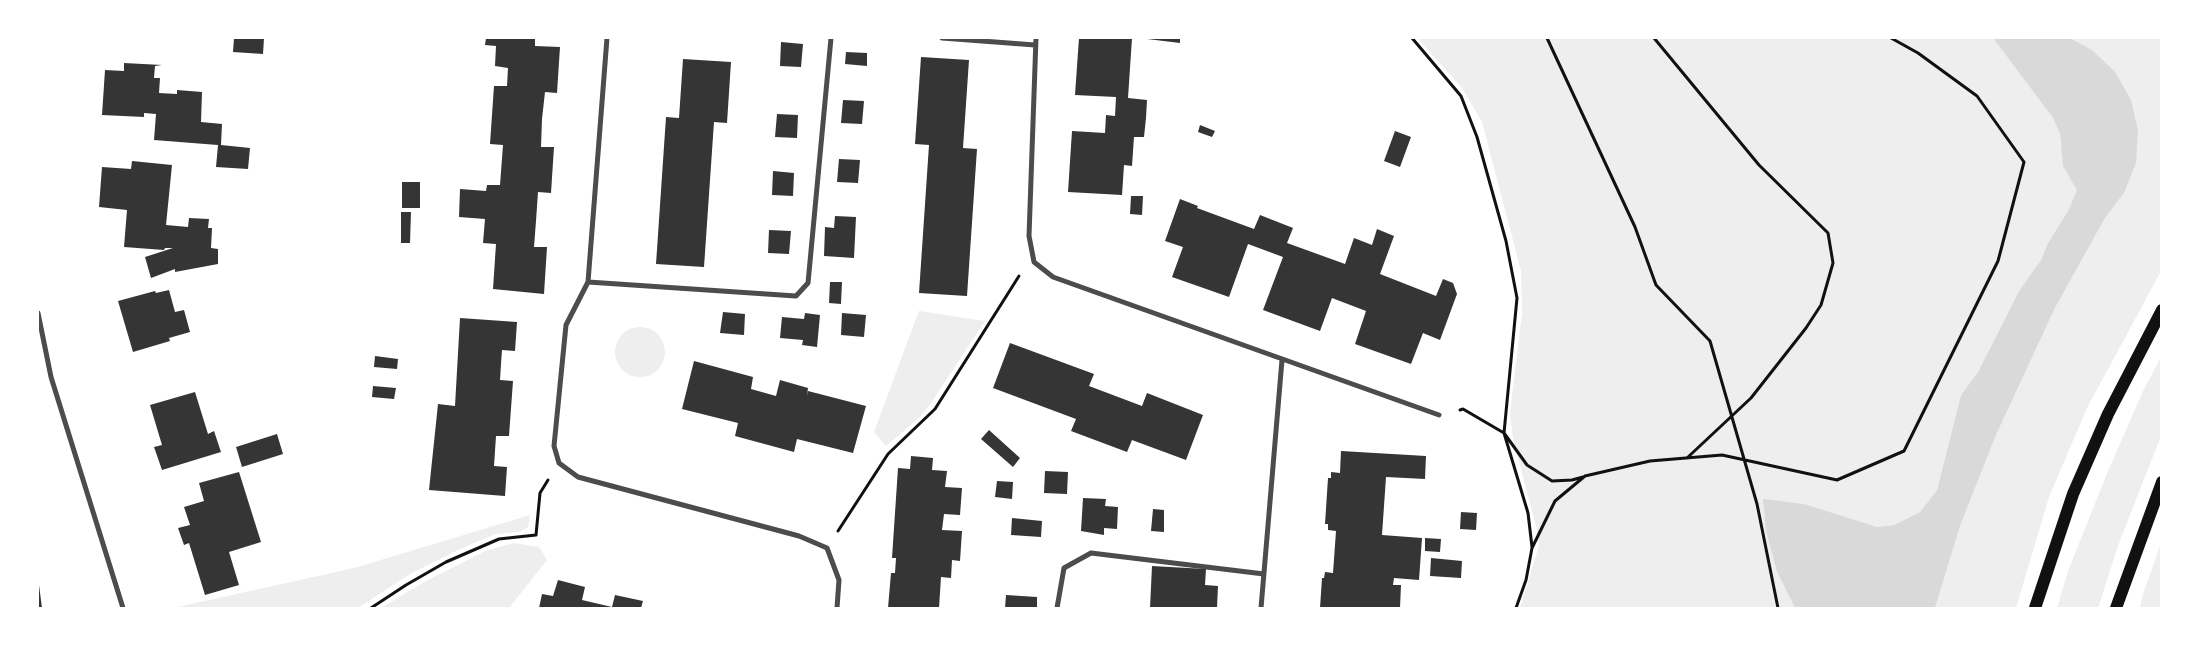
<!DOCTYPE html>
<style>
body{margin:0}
#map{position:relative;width:2199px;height:646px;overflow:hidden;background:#fff;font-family:Jost,sans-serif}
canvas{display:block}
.frame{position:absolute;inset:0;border:39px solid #fff;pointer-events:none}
</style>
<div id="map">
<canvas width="2199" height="646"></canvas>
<div class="frame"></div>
</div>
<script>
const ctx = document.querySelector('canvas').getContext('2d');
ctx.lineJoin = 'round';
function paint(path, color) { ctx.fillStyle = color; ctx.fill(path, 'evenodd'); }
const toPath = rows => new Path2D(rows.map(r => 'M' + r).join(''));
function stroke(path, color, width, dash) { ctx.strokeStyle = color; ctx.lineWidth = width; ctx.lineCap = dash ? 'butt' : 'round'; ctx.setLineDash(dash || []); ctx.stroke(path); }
paint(toPath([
 [1417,38,1993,38,2053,118,2060,134,2061,148,2077,190,2068,211,2048,243,2041,260,2019,291,1978,372,1961,395,1937,490,1920,512,1894,525,1877,527,1844,518,1777,572,1795,608,1520,608,1539,546,1536,526,1513,439,1510,412,1522,313,1521,271,1482,122,1462,88],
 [2070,38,2161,38,2161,271,2087,408,2049,497,2016,608,1935,608,1960,526,1996,435,2055,308,2105,218,2124,193,2092,50],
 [919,311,985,321,931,403,919,418,886,446,874,432],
 '615 352a25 25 0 1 1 50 0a25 25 0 1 1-50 0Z',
 [2161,357,2161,436,2119,543,2098,608,2057,608,2068,571,2108,471,2143,391],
 [530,515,528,527,520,532,495,534,458,550,410,574,358,608,173,608,354,568],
 [514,543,539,547,547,560,509,608,381,608,426,581,485,551],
 [2161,543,2161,608,2140,608,2143,594]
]), '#eee');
paint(toPath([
 [1993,38,2070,38,2092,50,2115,72,2131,100,2138,131,2136,163,2124,193,2105,218,2055,308,1996,435,1960,526,1935,608,1795,608,1777,572,1766,530,1763,499,1804,504,1877,527,1894,525,1920,512,1937,490,1961,395,1978,372,2019,291,2041,260,2048,243,2068,211,2077,190,2063,166,2060,134,2053,118]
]), '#d9d9d9');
paint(toPath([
 [234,38,264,38,263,54,233,52],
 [486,38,535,38,535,46,560,47,557,93,545,92,542,119,541,147,554,147,551,193,538,192,536,221,534,247,547,247,544,294,493,289,496,244,483,243,485,219,459,217,460,189,486,191,487,185,500,185,503,145,490,144,494,86,507,86,508,68,495,66,496,46,485,45],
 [1079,38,1132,38,1128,98,1147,100,1146,118,1144,137,1134,137,1132,166,1124,165,1122,195,1068,192,1072,131,1105,133,1106,115,1115,116,1116,97,1075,95],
 [1139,38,1180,38,1180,43],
 [781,42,803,44,801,67,780,66],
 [846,52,867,53,867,66,845,64],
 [921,57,969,60,963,148,977,149,967,296,919,293,929,145,915,144],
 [683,59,731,62,727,123,714,122,704,267,656,264,666,117,679,118],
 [124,63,162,65,155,66,154,78,160,78,159,93,177,94,177,90,202,92,201,122,222,124,221,145,250,148,248,169,216,167,218,145,154,140,156,114,144,113,144,117,102,115,105,70,124,71],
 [843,100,864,101,862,124,841,123],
 [777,114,798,115,797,138,775,137],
 [1200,125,1215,131,1212,137,1198,132],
 [1395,131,1411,137,1400,167,1384,161],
 [839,159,860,160,858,183,837,182],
 [132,161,172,165,166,225,188,227,189,218,209,219,208,228,212,228,211,248,218,249,218,264,175,272,175,269,151,278,145,257,173,248,165,248,164,250,124,247,127,210,99,207,102,167,131,169],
 [773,171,794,173,793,196,772,195],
 [402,182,420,182,420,208,402,208],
 [1131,196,1143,196,1142,215,1130,214],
 [1180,199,1198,206,1197,208,1254,229,1260,215,1293,228,1287,243,1345,264,1354,238,1372,245,1377,229,1394,236,1380,274,1436,296,1443,279,1453,283,1457,294,1440,340,1423,333,1411,364,1355,344,1366,311,1332,298,1320,331,1263,310,1283,257,1248,244,1229,297,1172,277,1183,247,1165,241],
 [401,212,411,212,410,243,401,243],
 [835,216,856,217,854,258,824,256,825,227,834,228],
 [769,230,791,231,789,254,768,253],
 [830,282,842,282,841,304,829,303],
 [169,290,175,312,184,310,190,332,169,338,170,341,133,352,118,301,155,291,156,293],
 [723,312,745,314,744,335,720,333],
 [805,313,820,315,817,347,802,345,803,340,780,338,782,317,804,319],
 [842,313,866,315,864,337,841,335],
 [460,318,517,322,515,351,502,350,501,364,500,380,513,381,509,436,496,436,494,466,507,467,505,496,429,490,438,404,455,406],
 [1010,343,1094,374,1089,386,1142,406,1147,393,1203,415,1186,460,1132,440,1127,452,1071,431,1076,419,993,388],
 [375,356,398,359,397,369,374,367],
 [694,361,753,377,751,389,776,396,780,380,808,388,807,396,808,391,866,406,853,453,797,439,794,452,735,436,738,423,682,409],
 [373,386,396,388,394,399,372,397],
 [195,392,208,434,214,431,221,452,162,470,154,447,162,445,150,405],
 [989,430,1020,458,1013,467,981,439],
 [277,434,283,454,242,467,236,447],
 [1341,451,1426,456,1425,479,1386,477,1382,535,1422,538,1419,580,1394,578,1393,585,1401,585,1400,608,1320,608,1322,578,1324,578,1325,572,1333,573,1336,531,1328,530,1328,524,1325,524,1328,478,1331,478,1331,472,1340,473],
 [911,456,933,458,932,470,947,471,945,487,962,488,960,515,944,514,942,530,962,531,960,561,952,560,951,578,941,577,939,608,888,608,891,573,895,573,896,558,892,558,898,468,910,469],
 [1045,471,1068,472,1067,494,1044,493],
 [239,472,261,542,229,552,239,585,205,595,189,543,184,545,178,528,190,525,184,507,204,501,199,483],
 [997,481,1013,482,1012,499,995,497],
 [1083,498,1106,499,1105,506,1118,507,1117,529,1104,528,1104,535,1081,531],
 [1153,509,1164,510,1164,532,1151,531],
 [1461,512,1477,513,1476,530,1460,529],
 [1012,518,1042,521,1041,537,1011,535],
 [1425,538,1441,539,1440,552,1425,551],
 [1431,558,1462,561,1461,578,1430,576],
 [1152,566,1206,569,1205,585,1218,586,1217,608,1150,608],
 [558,580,585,587,582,600,612,607,615,595,643,601,641,608,539,608,542,594,553,596],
 [38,585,39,585,42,608,38,608],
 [1006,595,1037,597,1037,608,1005,608]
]), '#353535');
stroke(toPath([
 [1412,38,1461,96,1477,137,1506,241,1517,298,1504,433,1528,513,1532,547],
 [1547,38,1635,227,1656,285,1710,341,1757,504,1778,608],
 [1654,38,1759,165,1828,233,1833,263,1821,305,1806,328,1751,398,1687,458],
 [1460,410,1463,409,1504,433,1527,465,1552,481,1572,480,1583,477],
 [838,531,888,454,935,409,1019,276],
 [371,608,406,585,446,562,499,539,536,535,540,493,548,480],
 [1516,608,1526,580,1532,548,1555,501,1585,476,1650,461,1722,455,1837,480,1904,451,1998,261,2024,162,1977,96,1918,53,1891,38]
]), '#111', 3);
stroke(toPath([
 [607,38,588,282,566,325,554,446,559,463,578,477,799,536,827,548,839,580,837,608],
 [942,38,1035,45],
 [1036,38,1029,236,1034,262,1053,277,1439,415],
 [588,282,796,296,808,283,831,38],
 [38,313,51,377,123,608],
 [1057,608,1064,568,1091,553,1264,574],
 [1261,608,1282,360]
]), '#4c4c4c', 5);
stroke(toPath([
 [2035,608,2073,494,2108,414,2162,310],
 [2116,608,2162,482]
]), '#111', 12);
</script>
